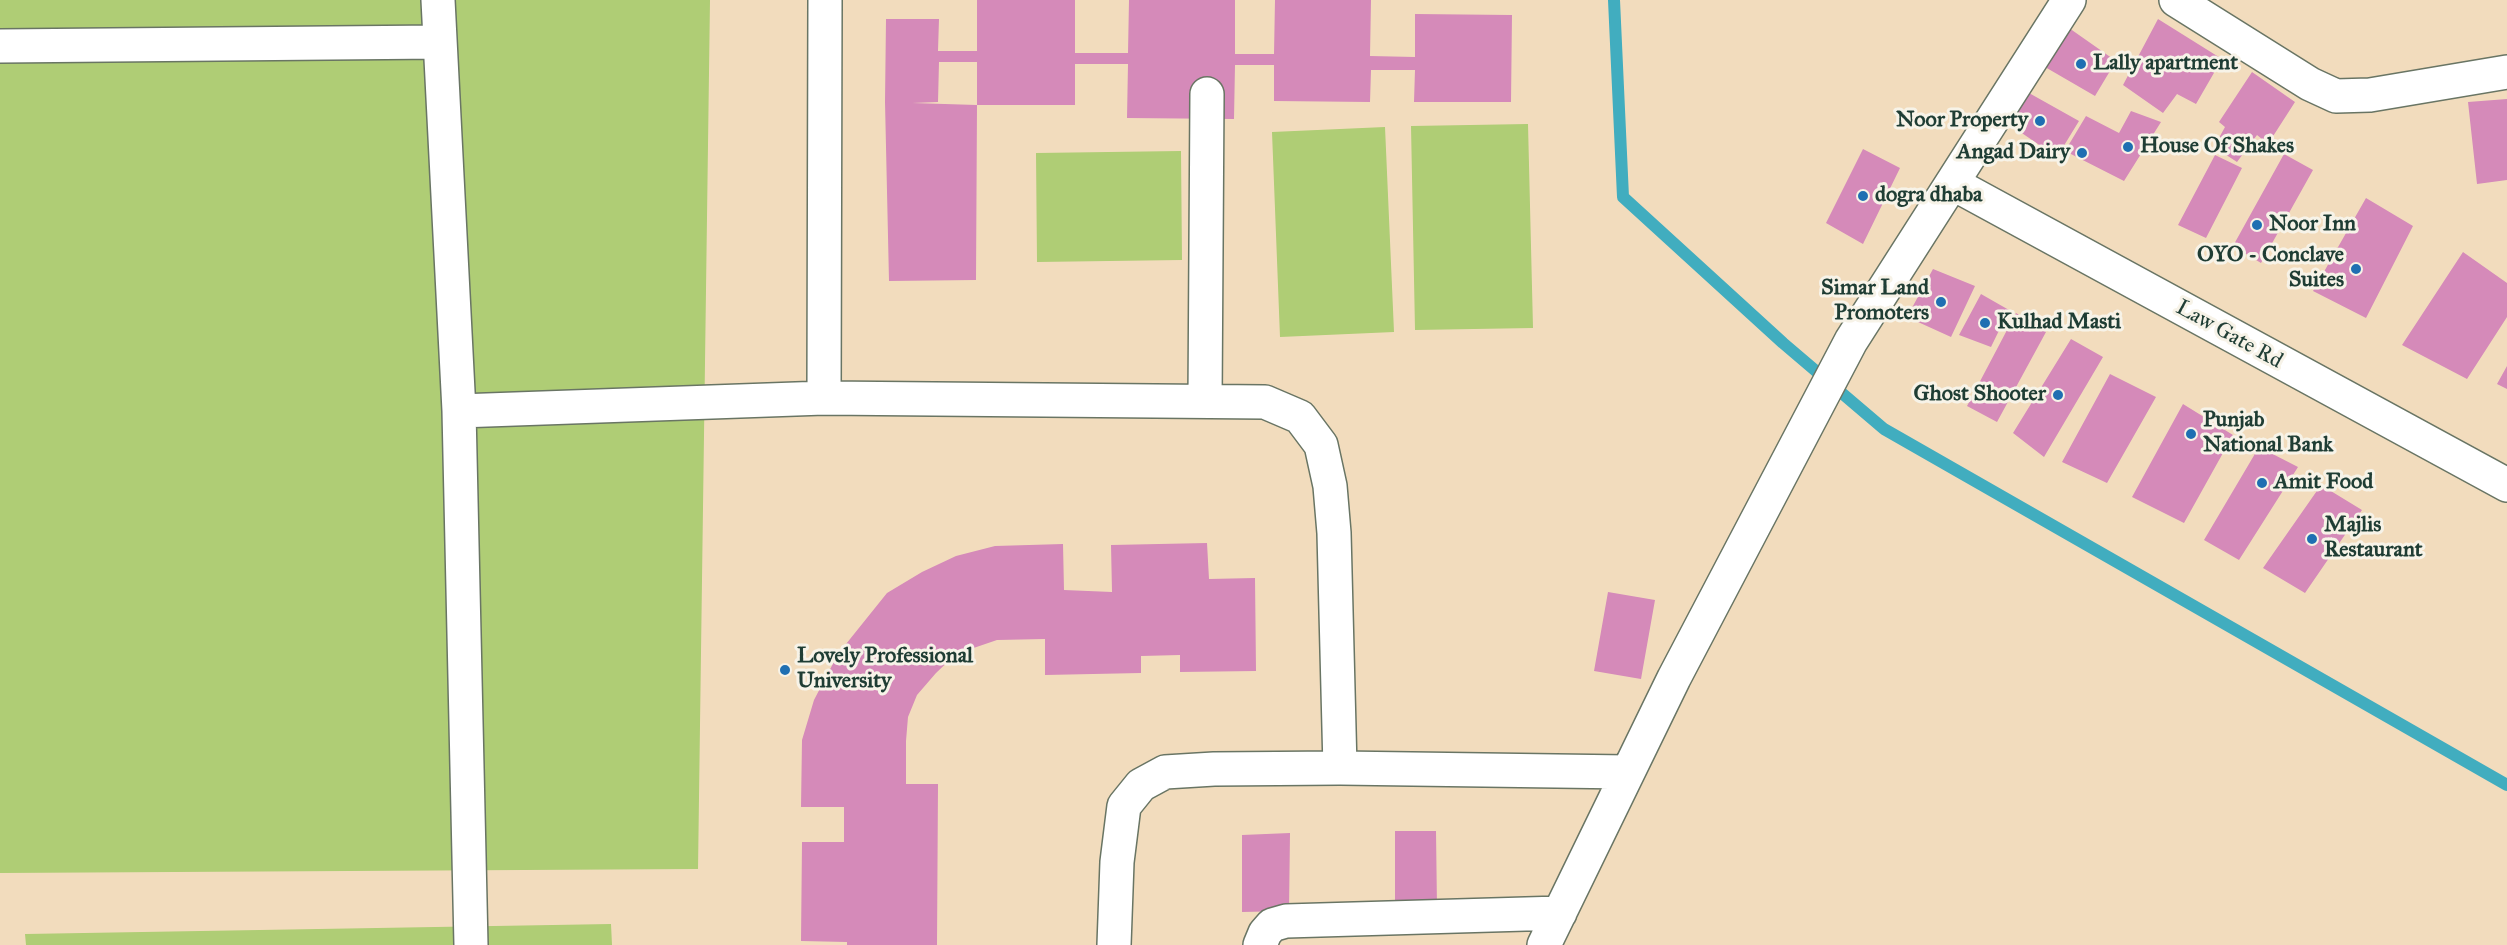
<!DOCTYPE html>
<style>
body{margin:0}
canvas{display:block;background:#f2dcbd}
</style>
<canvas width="2507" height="945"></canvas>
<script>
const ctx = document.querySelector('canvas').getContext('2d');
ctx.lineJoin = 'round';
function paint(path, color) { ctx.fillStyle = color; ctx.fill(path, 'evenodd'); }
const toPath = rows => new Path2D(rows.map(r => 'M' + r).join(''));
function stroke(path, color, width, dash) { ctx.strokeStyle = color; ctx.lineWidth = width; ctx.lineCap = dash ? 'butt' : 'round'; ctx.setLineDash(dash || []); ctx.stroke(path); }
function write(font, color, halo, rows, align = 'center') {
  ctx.font = font + ' "IM FELL Great Primer",serif'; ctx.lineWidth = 6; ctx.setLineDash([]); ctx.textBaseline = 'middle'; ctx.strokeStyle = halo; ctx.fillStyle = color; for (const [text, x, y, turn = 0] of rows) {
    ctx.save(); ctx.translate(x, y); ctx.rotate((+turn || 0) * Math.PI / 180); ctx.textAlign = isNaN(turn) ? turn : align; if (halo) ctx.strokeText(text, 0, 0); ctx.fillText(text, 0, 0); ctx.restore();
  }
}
paint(toPath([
 [0,0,710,0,698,869,0,873],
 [1528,124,1533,328,1415,330,1411,126],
 [1385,127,1394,332,1280,337,1272,132],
 [1181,151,1182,260,1037,262,1036,153],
 [611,924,612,945,26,945,25,934]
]), '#afcd75');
stroke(toPath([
 [1614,0,1623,197,1783,343,1884,429,2507,785]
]), '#41adbf', 12);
paint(toPath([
 [977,0,1075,0,1075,53,1128,53,1129,0,1235,0,1235,54,1274,54,1275,0,1371,0,1370,56,1415,57,1415,14,1512,15,1511,102,1414,102,1415,70,1371,70,1370,102,1274,101,1274,65,1235,65,1234,119,1127,118,1128,64,1075,64,1075,105,977,105,976,280,889,281,885,102,886,19,939,19,938,51,977,51],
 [939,62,977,62,977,105,912,103,938,102],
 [2158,19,2222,59,2196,104,2177,94,2163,113,2123,85],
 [2069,28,2116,61,2095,96,2045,67],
 [2252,72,2295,102,2268,144,2257,135,2237,162,2214,147,2225,127,2219,122],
 [2029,93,2079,121,2057,157,2010,125],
 [2507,99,2507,180,2477,184,2468,102],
 [2131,111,2161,122,2124,181,2065,151,2086,116,2119,133],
 [1863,149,1900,168,1863,244,1826,223],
 [2284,154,2313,170,2261,263,2233,246],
 [2215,155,2242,168,2206,238,2178,225],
 [2366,198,2413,226,2366,318,2313,291],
 [2463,252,2507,283,2507,317,2467,379,2402,345],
 [1933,269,1975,286,1951,337,1907,317],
 [1981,294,2009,310,1991,347,1959,335],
 [2016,313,2046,332,1997,422,1967,406],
 [2071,339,2103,357,2044,457,2013,433],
 [2507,366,2507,389,2497,384],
 [2110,374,2156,397,2107,483,2062,462],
 [2183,404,2233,435,2184,523,2132,497],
 [2259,447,2298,467,2239,560,2204,540],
 [2321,485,2362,510,2305,593,2263,568],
 [1207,543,1209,579,1255,578,1256,671,1180,672,1180,655,1141,656,1141,673,1045,675,1045,639,997,640,956,654,936,673,917,695,908,717,906,741,906,784,938,784,937,945,847,945,847,942,801,941,802,842,844,842,844,807,801,807,802,740,814,700,838,654,887,593,922,572,956,556,995,546,1063,544,1064,590,1112,592,1111,545],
 [1608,592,1655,600,1641,679,1594,671],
 [1395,831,1436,831,1437,908,1395,908],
 [1290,833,1289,911,1242,912,1242,835]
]), '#d58ab9');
const minor = toPath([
 [438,0,459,411,471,945],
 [825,0,824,398,1265,402,1300,417,1321,445,1330,486,1334,533,1340,768],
 [2176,0,2310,84,2336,96,2370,95,2507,72],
 [0,46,440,42],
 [1952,183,2507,485],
 [1205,401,1207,94],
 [459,411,824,398],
 [1114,945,1117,862,1124,806,1141,785,1165,772,1214,769,1340,768,1628,772],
 [1260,945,1265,933,1272,925,1286,921,1560,913],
 [1544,945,1674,678,1851,341,2069,0]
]);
stroke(minor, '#697564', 36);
stroke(minor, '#fff', 33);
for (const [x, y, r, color] of [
 [2081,64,6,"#1f6fb2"],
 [2040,121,6,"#1f6fb2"],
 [2128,147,6,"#1f6fb2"],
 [2082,153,6,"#1f6fb2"],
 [1863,196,6,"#1f6fb2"],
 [2257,225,6,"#1f6fb2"],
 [2356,269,6,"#1f6fb2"],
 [1941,302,6,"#1f6fb2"],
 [1985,323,6,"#1f6fb2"],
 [2058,395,6,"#1f6fb2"],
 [2191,434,6,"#1f6fb2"],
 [2262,483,6,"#1f6fb2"],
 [2312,539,6,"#1f6fb2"],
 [785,670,6,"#1f6fb2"]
]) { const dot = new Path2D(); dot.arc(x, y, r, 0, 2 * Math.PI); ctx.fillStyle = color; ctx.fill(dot); stroke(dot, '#f7f3e8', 2); }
write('bold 22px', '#1f3d34', '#f7f3e8', [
 ["Lally apartment",2093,64],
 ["Noor Property",2028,121,"right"],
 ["House Of Shakes",2140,147],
 ["Angad Dairy",2070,153,"right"],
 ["dogra dhaba",1875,196],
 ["Noor Inn",2269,225],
 ["OYO - Conclave",2344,256,"right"],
 ["Suites",2344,281,"right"],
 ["Simar Land",1929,289,"right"],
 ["Promoters",1929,314,"right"],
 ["Kulhad Masti",1997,323],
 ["Ghost Shooter",2046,395,"right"],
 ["Punjab",2203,421],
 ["National Bank",2203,446],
 ["Amit Food",2274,483],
 ["Majlis",2324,526],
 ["Restaurant",2324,551],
 ["Lovely Professional",797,657],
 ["University",797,682]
], 'left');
write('22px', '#1f3d34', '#f7f3e8', [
 ["Law Gate Rd",2229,335,29]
]);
</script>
